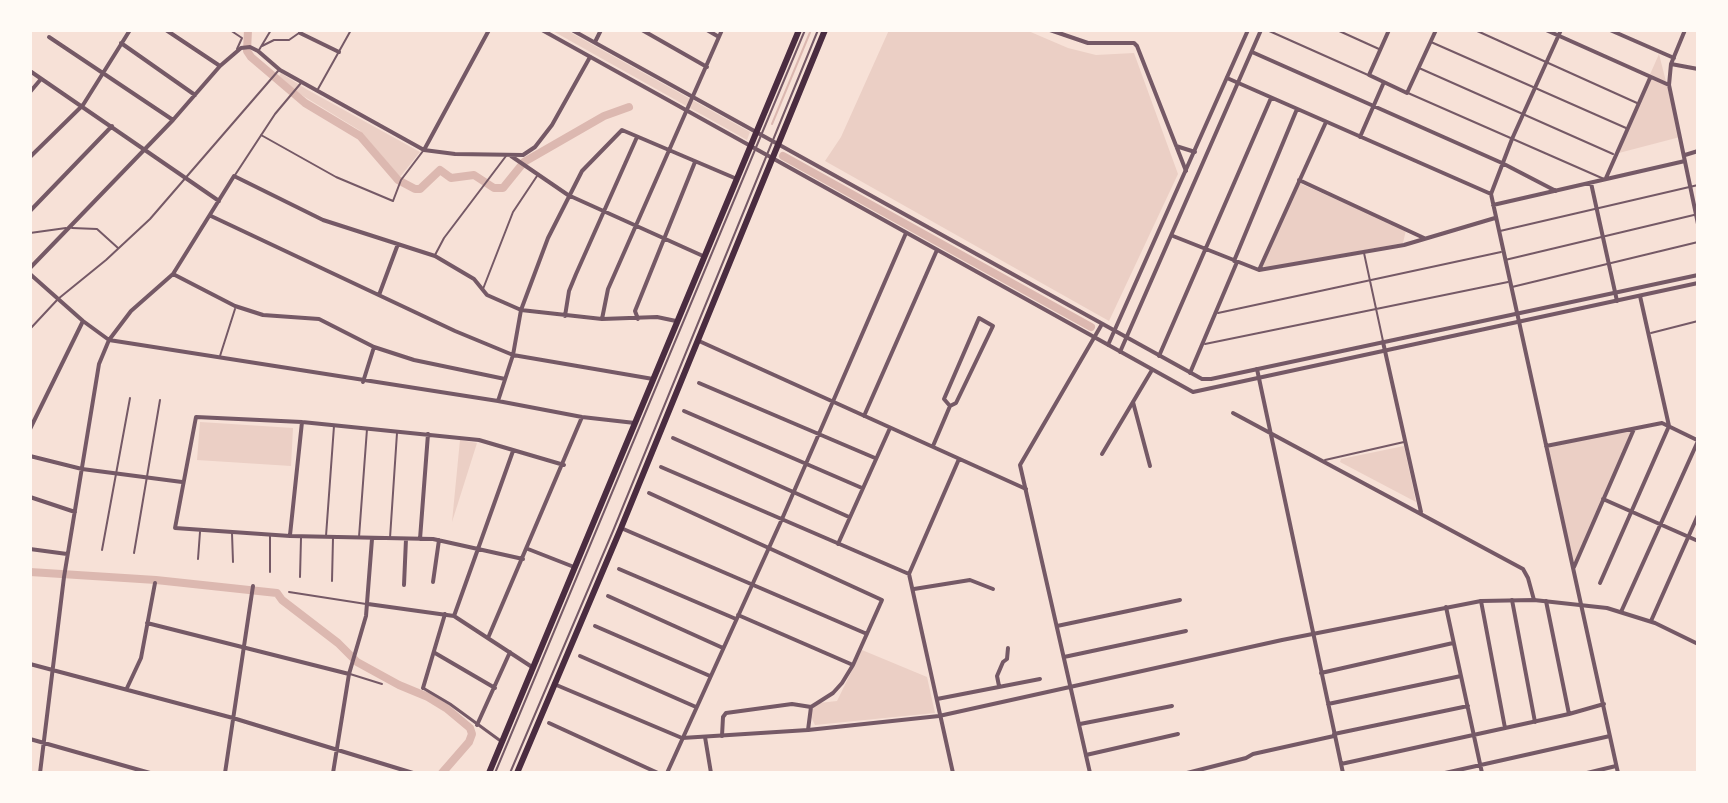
<!DOCTYPE html>
<style>
body{margin:0}
#map{position:relative;width:1728px;height:803px;overflow:hidden;background:#f7e1d7;font-family:Jost,sans-serif}
canvas{display:block}
.frame{position:absolute;inset:0;border:32px solid #fffaf5;pointer-events:none}
</style>
<div id="map">
<canvas width="1728" height="803"></canvas>
<div class="frame"></div>
</div>
<script>
const ctx = document.querySelector('canvas').getContext('2d');
ctx.lineJoin = 'round';
function paint(path, color) { ctx.fillStyle = color; ctx.fill(path, 'evenodd'); }
const toPath = rows => new Path2D(rows.map(r => 'M' + r).join(''));
function stroke(path, color, width, dash) { ctx.strokeStyle = color; ctx.lineWidth = width; ctx.lineCap = dash ? 'butt' : 'round'; ctx.setLineDash(dash || []); ctx.stroke(path); }
paint(toPath([
 [551,30,566,30,750,132,747,140],
 [889,30,1026,30,1068,48,1096,55,1134,53,1178,174,1109,321,825,161,841,137],
 [1659,54,1680,137,1615,154],
 [281,73,306,89,420,152,400,177,359,130,300,94,279,76],
 [1299,183,1406,230,1403,243,1261,269],
 [200,422,293,428,291,466,197,460],
 [1634,430,1573,569,1548,447],
 [460,440,477,443,452,522],
 [1404,446,1416,502,1340,462,1341,459],
 [862,650,927,677,935,713,815,725,811,717,812,709,819,703,837,701]
]), '#ebcfc5');
stroke(toPath([
 [772,124,811,30]
]), '#dcb8b0', 2);
stroke(toPath([
 [248,30,247,51,251,57,305,103,360,136,398,180,415,189,420,189,440,170,451,178,474,175,494,188,503,188,524,162,604,116,629,107],
 [783,156,1091,327],
 [30,572,156,580,277,593,282,600,338,643,357,662,399,685,428,697,446,708,470,728,472,734,469,742,442,773]
]), '#dcb8b0', 8);
stroke(toPath([
 [230,30,242,38,237,49],
 [1267,30,1368,75],
 [1337,30,1379,49],
 [1475,30,1637,103],
 [1431,42,1626,128],
 [262,46,274,40,289,40,299,33],
 [259,50,271,30],
 [1419,68,1613,154],
 [318,89,351,30],
 [1408,93,1604,179],
 [261,135,336,177,393,201,401,180,423,151],
 [235,175,275,114,301,83],
 [72,228,97,229,118,248],
 [1500,231,1698,185],
 [30,233,66,228],
 [1364,253,1383,341],
 [435,255,444,238,506,156],
 [1505,260,1698,214],
 [1512,287,1698,242],
 [483,289,513,212,537,176],
 [1218,313,1501,252],
 [30,329,58,299,106,260,150,219,278,71],
 [1651,333,1698,321],
 [1205,344,1508,282],
 [220,356,235,309],
 [1325,460,1404,442],
 [232,533,233,562],
 [326,536,334,426],
 [359,537,367,429],
 [390,538,397,433],
 [102,550,130,398],
 [134,553,160,400],
 [198,559,200,532],
 [270,572,270,536],
 [300,577,301,538],
 [332,581,333,538],
 [289,592,366,604],
 [350,674,382,684],
 [495,773,805,30],
 [510,773,613,531,818,30]
]), '#755966', 2);
stroke(toPath([
 [423,688,450,704,502,742]
]), '#755966', 3);
stroke(toPath([
 [166,30,220,66],
 [642,30,707,67],
 [707,30,719,37],
 [1050,30,1088,43,1134,43,1137,46,1186,171],
 [1389,30,1369,75,1407,93,1436,30],
 [1546,30,1669,85],
 [1561,30,1512,139,1491,194,1618,773],
 [1610,30,1674,58],
 [1685,30,1671,64,1669,85,1698,224],
 [300,33,339,52],
 [49,37,173,120],
 [595,42,601,30],
 [121,43,195,95],
 [1252,52,1502,163,1556,191],
 [1671,64,1698,69],
 [30,71,219,201],
 [1227,78,1491,194],
 [30,92,41,79],
 [1360,137,1384,82],
 [1176,146,1195,152],
 [424,150,489,30],
 [1685,155,1698,151],
 [511,156,568,195,703,256],
 [30,157,83,105,130,30],
 [1606,178,1650,78],
 [1299,180,1424,238],
 [1591,183,1617,301],
 [1493,205,1685,161],
 [30,211,112,126],
 [211,216,455,331,513,355,653,379],
 [1173,236,1259,270,1404,245,1495,218],
 [1234,261,1297,109],
 [30,268,173,120,220,66,241,48,250,47,258,51,280,70,424,150,455,154,523,155,535,147,552,125,590,57],
 [1259,270,1326,122],
 [30,274,83,321,109,340,498,401,582,417,635,423],
 [173,274,235,306,263,315,319,319,374,347,414,360,505,379],
 [379,295,398,244],
 [565,316,569,291,576,274,637,137],
 [602,319,608,289,722,30],
 [638,319,635,311,695,162],
 [699,341,1026,489],
 [1383,342,1421,512],
 [1159,356,1271,98],
 [1257,369,1343,773],
 [1190,373,1237,262],
 [363,382,374,347],
 [699,383,875,458],
 [498,401,513,355,521,310,548,238,582,171,622,130,737,179],
 [1133,402,1150,466],
 [684,411,862,488],
 [1233,413,1523,569,1528,578,1534,600],
 [864,416,937,250],
 [30,429,83,321],
 [673,438,849,517],
 [933,446,950,406,956,403,993,326,979,318,944,399,950,406],
 [1546,446,1662,423,1697,440],
 [1102,454,1152,370],
 [30,456,82,469,182,482],
 [661,467,909,574],
 [649,493,882,600,853,665,842,683,833,693,811,707,808,730],
 [30,497,75,512],
 [1603,499,1698,541],
 [621,528,867,634],
 [290,535,302,422],
 [420,539,428,434],
 [838,544,890,428],
 [30,549,67,554],
 [528,549,574,567],
 [523,559,433,539,290,536,175,528,196,417,302,422,479,440,564,465],
 [1574,567,1634,429],
 [619,569,736,619],
 [909,574,953,773],
 [909,574,959,459],
 [433,582,439,540],
 [1600,583,1669,426,1640,296],
 [404,585,406,539],
 [914,589,970,580,993,589],
 [608,596,723,648],
 [1512,600,1535,722],
 [1481,601,1505,728],
 [1546,601,1569,714],
 [368,604,454,616,532,667],
 [1446,607,1482,773],
 [1621,612,1698,441],
 [738,615,853,665],
 [454,616,513,451],
 [1651,621,1698,515],
 [147,623,349,674],
 [595,626,710,676],
 [1057,626,1180,600],
 [488,638,582,417],
 [435,653,495,688],
 [580,656,696,707],
 [1064,657,1186,631],
 [30,664,233,718,413,773],
 [1321,673,1453,643],
 [999,686,997,676,1003,662,1007,659,1008,648],
 [127,688,141,658,155,583],
 [423,688,445,614],
 [937,699,1040,679],
 [1328,704,1461,676],
 [549,723,658,773],
 [1080,724,1172,706],
 [477,725,510,652],
 [1334,734,1468,706],
 [722,736,723,717,726,713,792,704,811,707],
 [705,737,711,773],
 [30,739,150,773],
 [1086,755,1178,734],
 [1341,764,1569,714,1604,704],
 [40,773,64,577,99,364,109,340,131,311,173,274,234,176,323,220,435,256,474,279,487,295,521,310,602,319,657,317,676,321],
 [225,773,253,586],
 [333,773,349,674,366,616,372,539],
 [667,773,782,519,906,233],
 [1187,773,1246,758,1253,754,1334,736],
 [1445,773,1610,736],
 [1587,773,1616,766]
]), '#755966', 4);
stroke(toPath([
 [542,30,1193,392,1698,283],
 [572,30,1202,379,1211,379,1698,275],
 [1108,345,1248,30],
 [1120,352,1261,30],
 [554,684,682,738,808,730,939,716,1282,640,1481,601,1534,600,1607,608,1655,623,1698,644],
 [1090,773,1020,465,1102,324]
]), '#755966', 4);
stroke(toPath([
 [489,773,799,30],
 [517,773,621,528,825,30]
]), '#4a2c40', 6);
</script>
